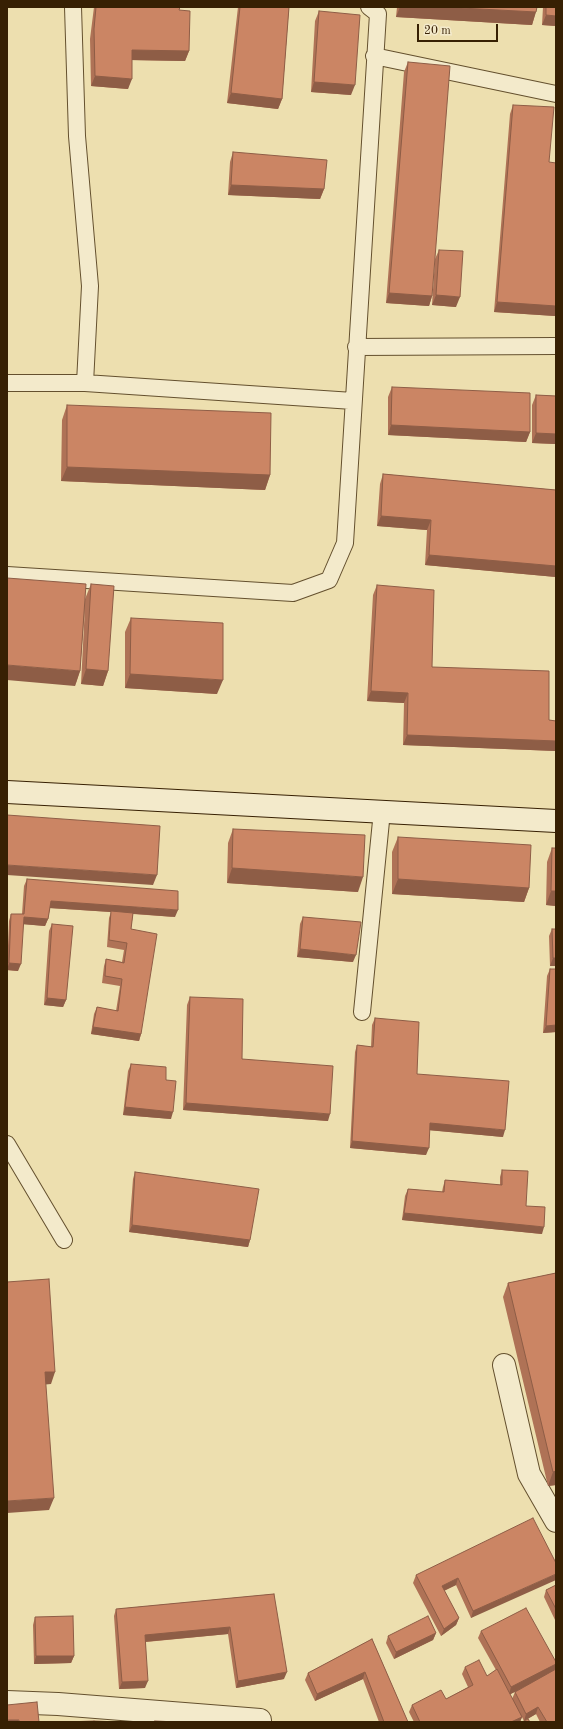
<!DOCTYPE html>
<style>
body{margin:0}
#map{position:relative;width:563px;height:1729px;overflow:hidden;background:#eddfaf;font-family:"Old Standard TT",serif}
canvas{display:block}
.frame{position:absolute;inset:0;border:8px solid #372003;pointer-events:none}
.scale{position:absolute;left:417px;top:24px;width:81px;height:18px;box-sizing:border-box;border:2px solid #372003;border-top:0;padding-left:5px;font-size:12px;line-height:14px;white-space:nowrap;color:#372003;-webkit-text-stroke:3px #f3eacb;paint-order:stroke}
</style>
<div id="map">
<canvas width="563" height="1729"></canvas>
<div class="frame"></div>
<div class="scale">20 m</div>
</div>
<script>
const ctx = document.querySelector('canvas').getContext('2d');
ctx.lineJoin = 'round';
const toPath = rows => new Path2D(rows.map(r => 'M' + r).join(''));
function stroke(path, color, width, dash) { ctx.strokeStyle = color; ctx.lineWidth = width; ctx.lineCap = dash ? 'butt' : 'round'; ctx.setLineDash(dash || []); ctx.stroke(path); }
function paint(path, color) { ctx.fillStyle = color; ctx.fill(path, 'evenodd'); }
const lane = toPath([
 [73,7,77,136,90,286,85,383],
 [374,56,556,94],
 [356,347,556,346],
 [7,383,85,383,353,401],
 [7,575,293,593,329,580,345,543,378,14,369,7],
 [362,1012,382,811],
 [7,1144,64,1240]
]);
const street = toPath([
 [504,1365,529,1474,556,1521],
 [7,1702,58,1704,260,1720]
]);
const secondary = toPath([
 [7,792,556,821]
]);
stroke(lane, '#64502e', 18);
stroke(street, '#64502e', 24);
stroke(secondary, '#372003', 24);
stroke(lane, '#f3eacb', 16);
stroke(street, '#f3eacb', 22);
stroke(secondary, '#f3eacb', 22);
paint(toPath([
 [94,7,180,7,179,10,189,51,185,61,132,60,128,89,91,86,90,39],
 [238,7,289,7,282,99,278,109,227,103],
 [397,7,537,7,532,25,396,17],
 [543,7,556,7,556,26,542,25],
 [319,11,351,95,311,92,315,21],
 [408,62,432,296,429,306,386,303,404,72],
 [513,105,549,162,555,316,494,312,510,114],
 [233,152,324,189,320,199,228,195,230,162],
 [439,250,456,307,432,305,435,259],
 [392,387,530,432,526,442,388,435,388,397],
 [536,395,556,396,556,444,532,443,532,405],
 [67,405,270,475,265,490,61,481,62,420],
 [383,474,556,490,556,577,425,565,427,530,377,526,380,484],
 [91,584,108,671,103,686,81,684,85,606,80,671,75,686,85,599],
 [377,585,432,667,549,720,556,721,556,751,403,745,404,703,367,701,373,595],
 [131,618,217,694,125,688,125,632],
 [233,829,358,892,227,883,228,843],
 [398,837,529,888,524,902,392,894,392,852],
 [552,848,556,848,556,906,546,905,547,862],
 [27,879,175,917,133,914,131,929,141,1034,139,1041,91,1034,94,1014,97,1007,116,1011,120,986,102,983,104,966,106,959,122,962,124,950,107,947,109,918,111,912,50,908,48,919,45,926,23,924,18,971,7,970,9,921,11,914,22,914,24,886],
 [303,917,353,962,297,957,300,924],
 [52,924,66,1000,63,1007,44,1005,49,931],
 [552,929,556,929,556,966,550,966,549,936],
 [550,969,556,969,556,1032,543,1033,547,976],
 [190,997,242,1059,328,1121,183,1110,187,1005],
 [375,1018,417,1074,503,1137,429,1130,426,1155,350,1148,355,1052,357,1045,371,1047,372,1025],
 [131,1064,166,1080,171,1119,123,1115,128,1071],
 [502,1170,526,1206,542,1234,402,1220,405,1196,408,1189,442,1192,443,1187,445,1180,500,1185,500,1177],
 [135,1172,250,1240,248,1247,129,1232,133,1179],
 [556,1273,556,1485,548,1486,503,1297,508,1283],
 [556,1563,471,1618,456,1585,444,1591,459,1618,456,1625,441,1636,413,1583,416,1575],
 [556,1585,556,1622,544,1597,546,1590],
 [274,1594,284,1679,236,1688,228,1634,146,1642,145,1688,119,1689,114,1616,116,1609],
 [35,1617,74,1656,71,1663,34,1664,33,1625],
 [481,1631,556,1662,556,1667,555,1669,556,1722,540,1722,536,1714,524,1721,519,1711,522,1717,520,1722,414,1722,409,1712,412,1705,446,1699,468,1687,462,1674,465,1667,487,1676,496,1670,478,1638],
 [528,1685,515,1692,512,1699,510,1694],
 [436,1633,433,1640,394,1659,386,1643,388,1636],
 [372,1639,408,1722,379,1722,363,1679,315,1701,305,1680,308,1673]
]), '#af7256');
paint(toPath([
 [400,7,442,7,536,12,532,25,396,17],
 [546,15,556,16,556,26,542,25],
 [132,50,189,51,185,61,128,60],
 [95,76,132,79,128,89,91,86],
 [314,82,355,85,351,95,311,92],
 [231,93,282,99,278,109,227,103],
 [231,185,324,189,320,199,228,195],
 [389,293,432,296,429,306,386,303],
 [436,295,460,297,456,307,432,305],
 [497,302,556,306,556,314,555,316,494,312],
 [391,425,530,432,526,442,388,435],
 [536,433,556,434,556,444,532,443],
 [67,467,270,475,265,490,61,481],
 [381,516,431,520,427,530,377,526],
 [429,555,556,566,556,577,425,565],
 [7,665,80,671,75,686,7,680],
 [86,669,108,671,103,686,81,684],
 [130,674,223,680,217,694,125,688],
 [371,691,408,693,404,703,367,701],
 [407,735,556,741,556,751,403,745],
 [7,865,157,875,153,885,7,875],
 [232,868,363,877,358,892,227,883],
 [398,879,529,888,524,902,392,894],
 [551,891,556,891,556,906,546,905],
 [51,901,178,910,175,917,111,912,111,911,111,912,49,908],
 [24,917,48,919,45,926,21,924],
 [300,949,356,955,353,962,297,957],
 [553,958,556,958,556,966,550,966],
 [9,963,21,964,18,971,7,970],
 [47,998,66,1000,63,1007,44,1005],
 [556,1025,556,1032,543,1033,546,1026],
 [93,1027,141,1034,139,1041,91,1034],
 [186,1103,330,1114,328,1121,183,1110],
 [125,1107,173,1112,171,1119,123,1115],
 [430,1123,505,1130,503,1137,427,1130],
 [352,1141,429,1148,426,1155,350,1148],
 [404,1213,544,1227,542,1234,402,1220],
 [132,1225,250,1240,248,1247,129,1232],
 [45,1372,55,1372,51,1384,40,1385],
 [556,1471,556,1485,548,1486,553,1472],
 [54,1498,49,1510,7,1513,7,1501],
 [556,1574,556,1580,471,1618,473,1611],
 [458,1578,456,1585,439,1593,442,1586],
 [459,1618,456,1625,441,1636,444,1629],
 [230,1627,228,1634,143,1642,145,1635],
 [436,1633,433,1640,394,1659,396,1652],
 [36,1656,74,1656,71,1663,34,1664],
 [556,1664,556,1667,555,1671,509,1695,511,1687],
 [287,1672,284,1679,236,1688,238,1681],
 [365,1672,363,1679,315,1701,317,1694],
 [148,1681,145,1688,119,1689,122,1682],
 [538,1707,536,1714,524,1721,526,1714],
 [522,1717,520,1722,511,1722],
 [7,1720,19,1720,18,1722,7,1722]
]), '#8e5d46');
const building = toPath([
 [96,7,180,7,179,10,190,11,189,51,132,50,132,79,95,76,94,29,96,7],
 [240,7,289,7,282,99,231,93,240,7],
 [442,7,537,7,536,12,442,7],
 [546,7,556,7,556,16,546,15,546,7],
 [319,11,360,15,355,85,314,82,319,11],
 [408,62,450,66,432,296,389,293,408,62],
 [513,105,554,107,549,162,556,163,556,306,497,302,513,105],
 [233,152,327,160,324,189,231,185,233,152],
 [439,250,463,251,460,297,436,295,439,250],
 [392,387,530,393,530,432,391,425,392,387],
 [536,395,556,396,556,434,536,433,536,395],
 [67,405,271,413,270,475,67,467,67,405],
 [383,474,556,490,556,566,429,555,431,520,381,516,383,474],
 [7,578,86,584,80,671,7,665,7,578],
 [91,584,114,586,108,671,86,669,91,584],
 [377,585,434,590,432,667,549,671,549,720,556,721,556,741,407,735,408,693,371,691,377,585],
 [131,618,223,623,223,680,130,674,131,618],
 [7,815,160,826,157,875,7,865,7,815],
 [233,829,365,835,363,877,232,868,233,829],
 [398,837,531,845,529,888,398,879,398,837],
 [552,848,556,848,556,891,551,891,552,848],
 [27,879,178,891,178,910,51,901,48,919,24,917,21,964,9,963,11,914,24,914,27,879],
 [111,911,133,913,131,929,157,934,141,1034,93,1027,97,1007,118,1011,122,979,105,976,106,959,124,963,127,943,109,940,111,911],
 [303,917,361,922,356,955,300,949,303,917],
 [52,924,73,926,66,1000,47,998,52,924],
 [552,929,556,929,556,958,553,958,552,929],
 [550,969,556,969,556,1025,546,1026,550,969],
 [190,997,243,999,242,1059,333,1066,330,1114,186,1103,190,997],
 [375,1018,419,1022,417,1074,509,1081,505,1130,430,1123,429,1148,352,1141,357,1045,373,1047,375,1018],
 [131,1064,166,1067,166,1080,176,1081,173,1112,125,1107,131,1064],
 [502,1170,528,1171,526,1206,545,1207,544,1227,404,1213,408,1189,444,1192,445,1180,502,1185,502,1170],
 [135,1172,259,1189,250,1240,132,1225,135,1172],
 [556,1273,556,1471,553,1472,508,1283,556,1273],
 [49,1279,55,1372,45,1372,54,1498,7,1501,7,1282,49,1279],
 [533,1518,556,1563,556,1574,473,1611,458,1578,442,1586,459,1618,444,1629,416,1575,533,1518],
 [556,1585,556,1609,546,1590,556,1585],
 [274,1594,287,1672,238,1681,230,1627,145,1635,148,1681,122,1682,116,1609,274,1594],
 [526,1608,556,1662,556,1664,511,1687,481,1631,526,1608],
 [73,1616,74,1656,36,1656,35,1617,73,1616],
 [428,1616,436,1633,396,1652,388,1636,428,1616],
 [372,1639,408,1722,384,1722,365,1672,317,1694,308,1673,372,1639],
 [479,1660,487,1676,497,1669,522,1717,511,1722,420,1722,412,1705,441,1690,446,1699,473,1685,465,1667,479,1660],
 [556,1669,556,1722,547,1722,538,1707,526,1714,515,1692,556,1669],
 [37,1702,39,1722,19,1722,19,1720,7,1720,7,1705,37,1702],
 [528,1719,530,1722,522,1722,528,1719],
 [94,1721,119,1722,65,1722,94,1721],
 [155,1721,177,1722,156,1722,155,1721]
]);
paint(building, '#cb8564');
stroke(building, '#8e5d46', 1);
</script>
